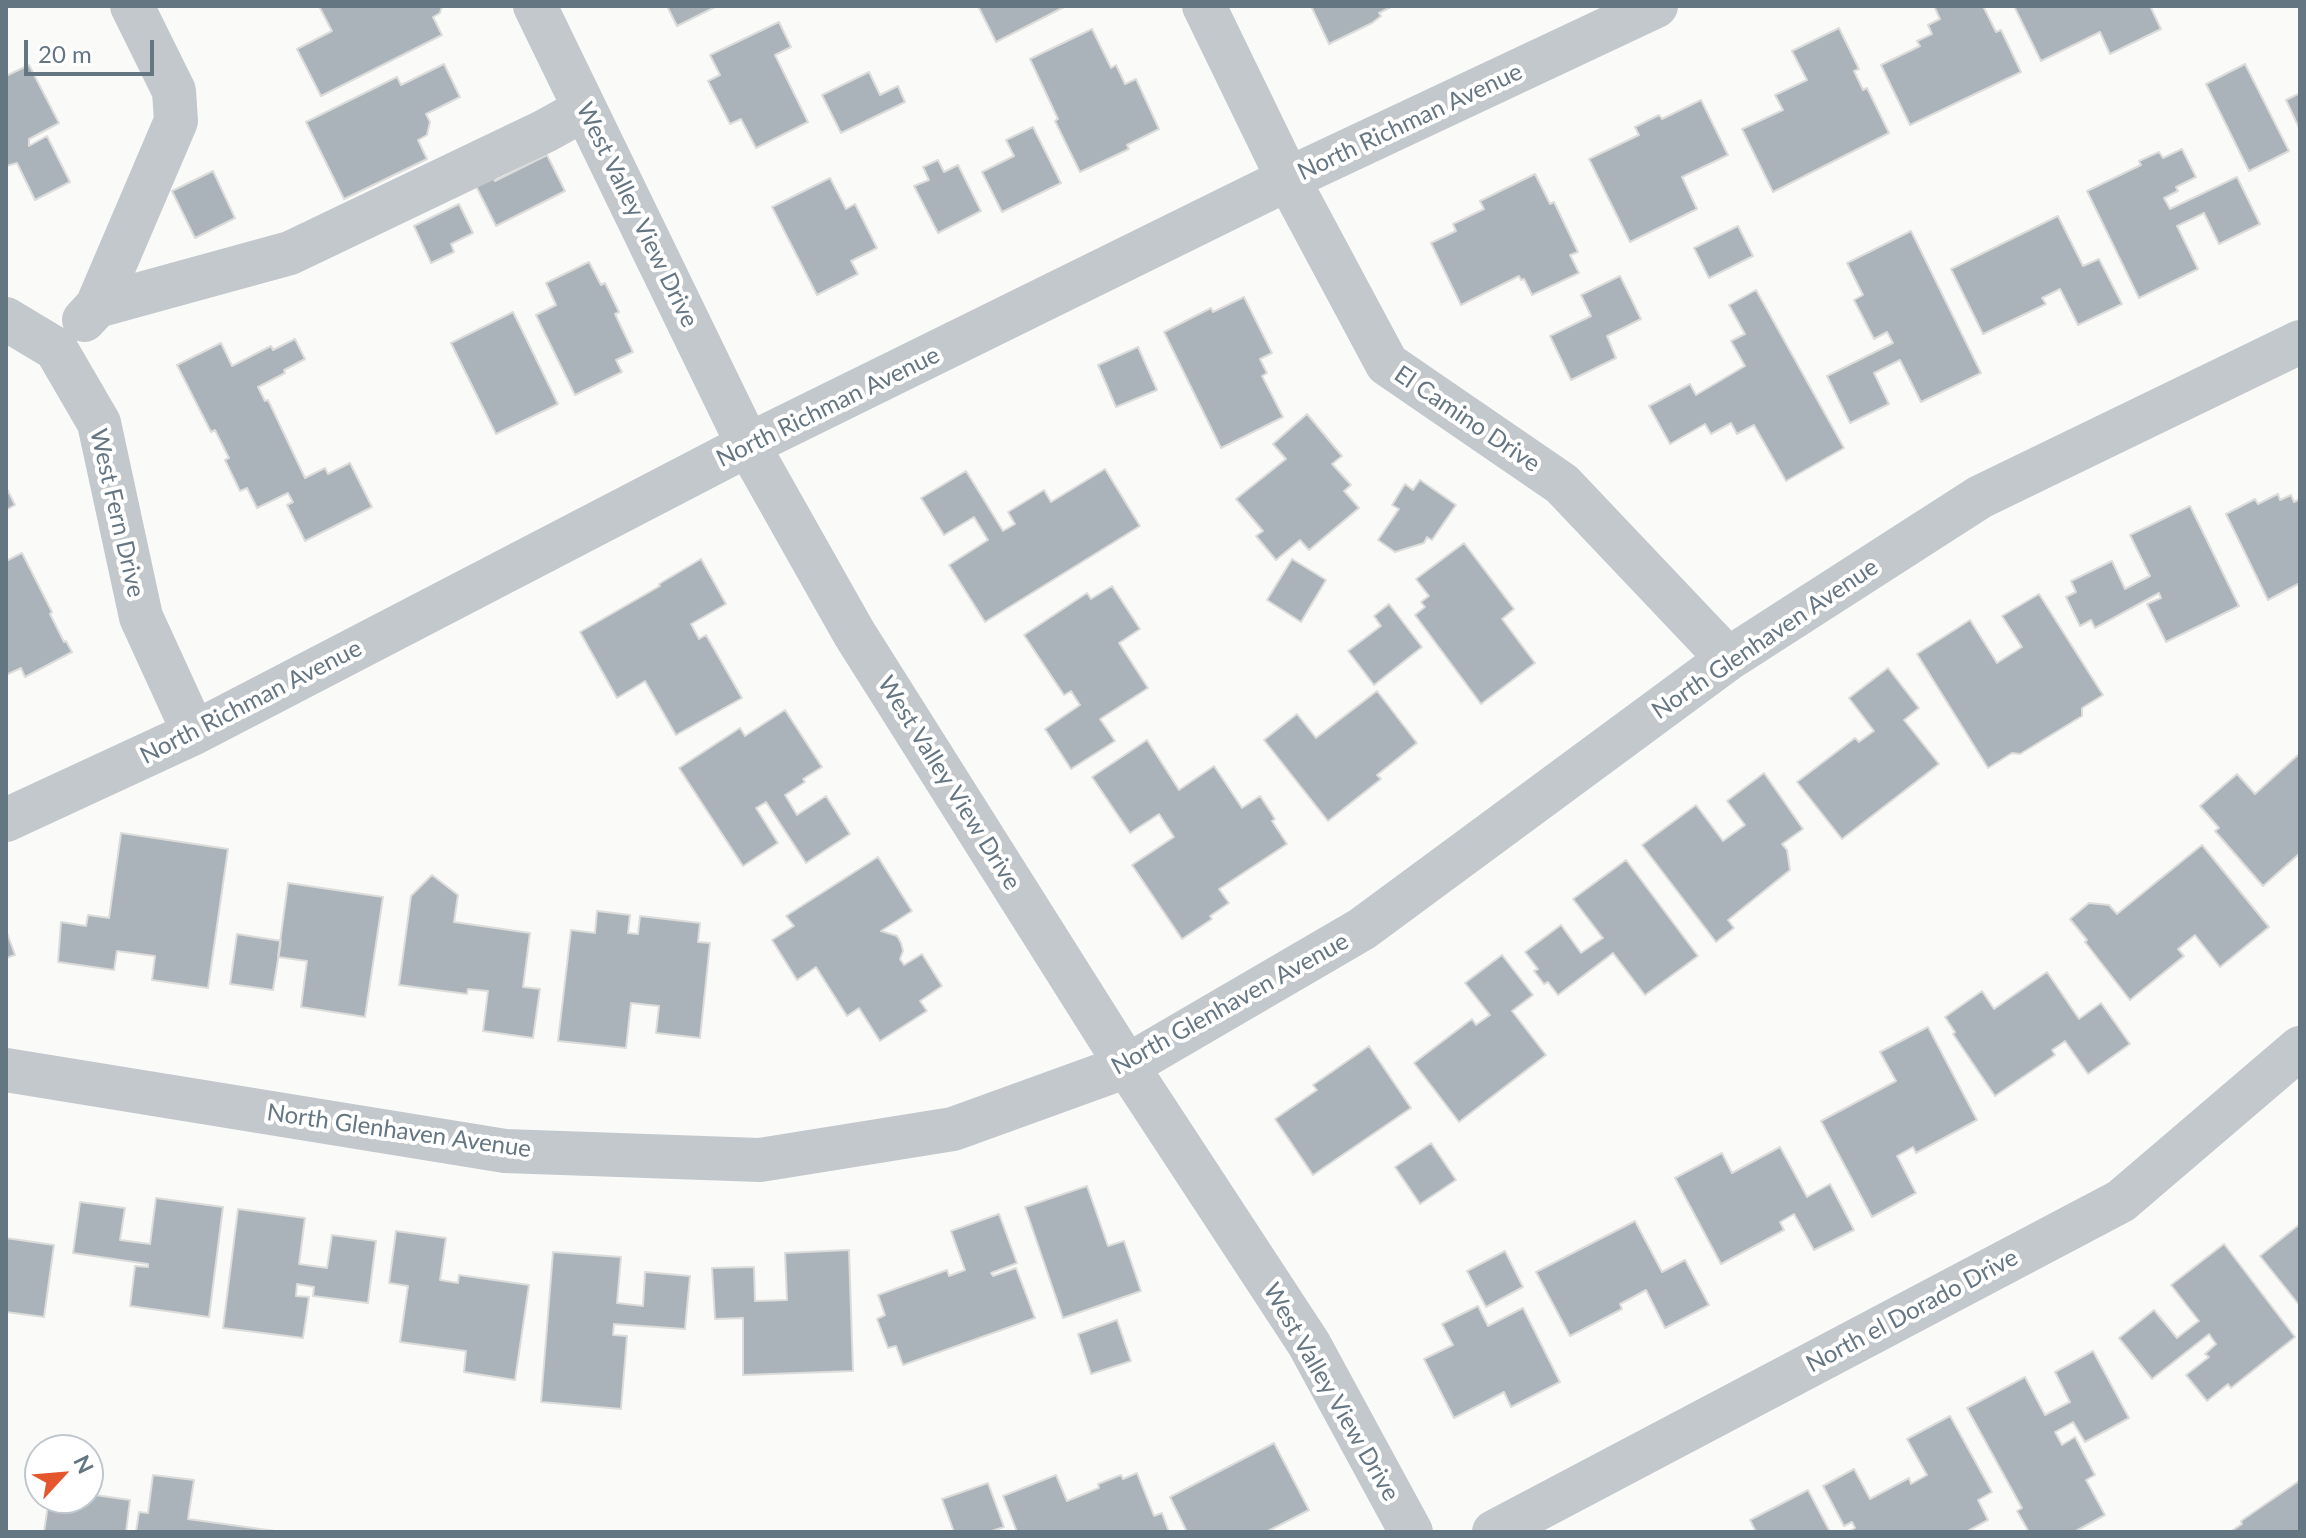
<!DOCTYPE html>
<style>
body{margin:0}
#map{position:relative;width:2306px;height:1538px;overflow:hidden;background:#fafaf8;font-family:Lato,sans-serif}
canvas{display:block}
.frame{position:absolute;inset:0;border:8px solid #657683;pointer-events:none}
.north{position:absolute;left:24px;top:1434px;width:80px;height:80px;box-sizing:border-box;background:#fff;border:2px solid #c1c8cd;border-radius:50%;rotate:64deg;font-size:22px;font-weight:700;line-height:32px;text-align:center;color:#657683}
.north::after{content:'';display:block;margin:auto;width:28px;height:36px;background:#e4572e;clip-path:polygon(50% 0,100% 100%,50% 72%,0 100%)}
.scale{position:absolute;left:24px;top:40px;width:130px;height:36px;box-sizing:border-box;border:4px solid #657683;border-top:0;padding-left:10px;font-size:24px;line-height:28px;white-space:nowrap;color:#657683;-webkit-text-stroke:6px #fff;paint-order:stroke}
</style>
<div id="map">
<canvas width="2306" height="1538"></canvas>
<div class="frame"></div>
<div class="north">N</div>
<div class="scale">20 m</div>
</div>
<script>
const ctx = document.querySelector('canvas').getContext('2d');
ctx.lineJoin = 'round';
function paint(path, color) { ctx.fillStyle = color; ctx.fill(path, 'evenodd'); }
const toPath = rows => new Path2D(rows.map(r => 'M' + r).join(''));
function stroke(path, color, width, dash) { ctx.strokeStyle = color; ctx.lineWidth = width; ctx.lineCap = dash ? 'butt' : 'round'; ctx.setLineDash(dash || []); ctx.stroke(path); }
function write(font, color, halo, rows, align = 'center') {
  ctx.font = font + ' Lato,sans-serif'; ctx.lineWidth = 8; ctx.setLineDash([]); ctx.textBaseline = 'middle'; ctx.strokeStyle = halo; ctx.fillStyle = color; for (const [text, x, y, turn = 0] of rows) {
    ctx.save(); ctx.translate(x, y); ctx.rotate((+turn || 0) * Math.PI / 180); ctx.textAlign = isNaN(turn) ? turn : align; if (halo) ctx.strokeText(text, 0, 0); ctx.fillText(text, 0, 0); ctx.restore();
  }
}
const building = toPath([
 [319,6,442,6,440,13,433,17,442,35,321,96,297,49,332,31,319,6],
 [667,6,717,6,677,26,667,6],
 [978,6,1066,6,996,42,978,6],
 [1311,6,1393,6,1379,13,1381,16,1372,23,1329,44,1311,6],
 [1934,6,1983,6,1996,32,2001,30,2021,72,1910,125,1881,65,1920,46,1917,41,1932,34,1928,25,1940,19,1934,6],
 [2014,6,2155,6,2151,8,2161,29,2110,54,2100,32,2041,61,2014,6],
 [779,22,791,47,775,55,808,122,756,148,741,119,730,124,708,81,720,75,710,55,779,22],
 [1839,28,1859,69,1854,71,1863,90,1867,88,1889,133,1773,192,1742,129,1783,110,1775,95,1807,80,1792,51,1839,28],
 [1092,29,1111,68,1116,65,1125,84,1136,79,1159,129,1127,145,1129,149,1080,172,1055,121,1058,119,1030,59,1092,29],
 [444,64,460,97,426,114,430,122,427,135,418,140,427,159,344,199,306,122,397,77,401,85,444,64],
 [2245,64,2289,151,2249,171,2206,84,2245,64],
 [29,65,59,123,29,139,29,146,47,136,70,182,35,200,17,163,6,166,6,76,29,65],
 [869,72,880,95,898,86,905,102,841,133,822,95,869,72],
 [2300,93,2300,130,2286,100,2300,93],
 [1701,100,1728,155,1682,177,1697,209,1630,242,1589,159,1639,135,1635,127,1659,115,1662,119,1701,100],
 [1033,127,1061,183,1002,212,982,172,1014,156,1006,140,1033,127],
 [2182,149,2196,177,2176,187,2178,191,2164,198,2170,209,2237,177,2260,224,2219,244,2204,213,2177,226,2198,269,2139,298,2087,191,2141,165,2139,161,2159,152,2163,158,2182,149],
 [547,155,565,191,496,226,474,182,492,174,495,181,547,155],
 [938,160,944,172,958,165,981,211,938,233,914,186,929,180,923,167,938,160],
 [213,171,235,218,195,238,172,191,213,171],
 [1535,174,1550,204,1554,202,1578,252,1570,255,1579,273,1532,295,1524,279,1521,280,1519,276,1461,305,1431,243,1456,231,1453,224,1484,209,1480,201,1535,174],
 [830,178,846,209,855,204,877,248,851,261,858,274,817,295,772,207,830,178],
 [459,204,473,233,451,244,454,252,431,263,414,226,459,204],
 [2058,216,2083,266,2099,259,2122,304,2078,325,2060,289,2042,298,2046,304,1983,334,1951,269,2058,216],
 [1738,226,1753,256,1709,278,1694,248,1738,226],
 [1911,231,1981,373,1921,402,1900,360,1874,373,1889,404,1850,423,1827,376,1893,343,1887,332,1874,339,1854,300,1863,295,1847,263,1911,231],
 [589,262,601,285,605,283,619,312,615,314,633,352,616,360,622,372,575,395,536,315,556,305,546,283,589,262],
 [1620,276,1641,319,1607,336,1616,358,1571,380,1550,336,1591,316,1581,295,1620,276],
 [1756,290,1844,448,1786,481,1754,425,1737,434,1731,423,1711,434,1705,424,1670,444,1649,406,1690,384,1696,395,1745,366,1731,341,1745,334,1729,305,1756,290],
 [1244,297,1272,353,1260,359,1267,373,1262,376,1283,417,1221,448,1164,332,1211,308,1213,312,1244,297],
 [513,312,558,404,496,434,451,343,513,312],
 [295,339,305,359,284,370,285,373,258,387,265,401,268,400,305,478,325,468,328,474,350,463,372,507,305,541,287,505,293,502,288,493,257,508,247,488,240,491,225,460,229,458,215,430,211,432,177,365,221,343,232,366,271,346,273,350,295,339],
 [1138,347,1157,390,1116,407,1098,365,1138,347],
 [1307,414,1342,456,1332,464,1351,485,1344,491,1359,508,1309,550,1300,540,1276,560,1256,536,1263,531,1236,499,1286,459,1273,444,1307,414],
 [1105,469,1140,526,985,622,949,565,988,540,974,517,944,535,921,498,966,471,1003,531,1015,524,1008,512,1044,490,1051,502,1105,469],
 [1420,480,1456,505,1432,540,1427,537,1424,543,1395,552,1378,540,1399,509,1392,505,1405,484,1413,490,1420,480],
 [6,487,15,505,6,510,6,487],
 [2278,494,2280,500,2291,495,2294,502,2300,499,2300,583,2268,600,2226,514,2255,499,2258,504,2278,494],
 [2190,506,2239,606,2166,642,2147,604,2161,598,2159,593,2095,628,2091,620,2080,626,2066,597,2076,592,2071,581,2112,561,2125,589,2150,576,2130,535,2190,506],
 [1464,543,1514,609,1502,619,1535,663,1481,704,1415,615,1425,607,1421,602,1429,596,1416,579,1464,543],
 [22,553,52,612,50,614,64,642,66,641,72,652,25,677,21,668,6,675,6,561,22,553],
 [701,559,726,604,691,624,699,639,706,635,742,698,676,735,645,681,617,698,580,632,660,586,659,584,701,559],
 [1292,559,1326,580,1301,622,1267,600,1292,559],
 [1112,586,1140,629,1119,643,1148,688,1100,719,1115,741,1071,769,1045,729,1080,705,1071,691,1064,695,1024,635,1087,593,1091,599,1112,586],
 [2039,594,2103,695,2082,708,2082,716,2020,754,2012,753,1988,768,1917,654,1970,620,1997,663,2022,647,2002,616,2039,594],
 [1389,604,1422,647,1374,685,1348,651,1381,626,1374,616,1389,604],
 [1888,668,1919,708,1904,720,1939,764,1842,839,1797,782,1855,738,1859,742,1874,731,1849,698,1888,668],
 [1377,691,1417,743,1377,775,1381,779,1328,821,1264,740,1297,714,1316,738,1377,691],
 [785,710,822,767,803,779,805,782,785,795,797,815,826,796,850,834,806,863,766,802,756,808,778,843,743,866,679,768,740,728,745,736,785,710],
 [1147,740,1179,790,1214,766,1242,808,1260,796,1275,819,1272,821,1287,844,1219,889,1229,903,1210,916,1212,919,1182,939,1132,865,1174,837,1159,814,1130,833,1092,777,1147,740],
 [2298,755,2300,758,2300,853,2263,886,2215,831,2219,828,2200,806,2237,774,2255,794,2298,755],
 [1764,773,1803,829,1782,844,1787,850,1790,870,1728,920,1734,928,1716,942,1642,845,1696,805,1723,841,1745,825,1727,801,1764,773],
 [121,833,228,849,208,988,152,980,155,956,117,951,114,970,58,962,61,922,86,926,88,915,109,918,121,833],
 [2202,845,2269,927,2220,967,2195,935,2178,949,2184,956,2130,1000,2085,942,2087,940,2070,919,2089,903,2109,905,2117,914,2202,845],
 [878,857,912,911,881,931,897,936,901,943,903,951,900,959,904,965,922,954,942,986,920,1001,927,1011,880,1041,859,1008,847,1016,816,967,797,980,772,940,794,926,786,916,878,857],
 [1626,860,1698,956,1645,995,1613,953,1558,995,1548,982,1544,984,1534,971,1538,969,1525,952,1561,925,1581,953,1603,938,1573,899,1626,860],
 [432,875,458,895,454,922,530,933,523,987,540,989,533,1038,483,1031,488,991,468,989,467,994,399,985,411,896,432,875],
 [288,883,383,897,365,1017,301,1007,307,961,278,957,288,883],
 [597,911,630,915,628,933,638,934,640,916,700,923,698,942,710,943,700,1038,656,1033,659,1006,631,1003,626,1048,558,1041,571,930,595,933,597,911],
 [6,930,15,955,6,958,6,930],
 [237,934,281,941,273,990,230,984,237,934],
 [1502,955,1533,995,1512,1011,1546,1055,1459,1122,1414,1063,1472,1019,1476,1025,1490,1015,1465,983,1502,955],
 [2047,972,2079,1019,2101,1003,2130,1044,2088,1074,2065,1041,2052,1050,2055,1055,1995,1096,1953,1034,1955,1032,1945,1017,1982,991,1994,1009,2047,972],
 [1928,1027,1977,1120,1916,1153,1913,1147,1897,1156,1916,1193,1872,1217,1821,1121,1896,1081,1880,1052,1928,1027],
 [1369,1046,1411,1108,1313,1175,1275,1119,1317,1090,1313,1085,1369,1046],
 [1431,1143,1456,1180,1420,1204,1395,1167,1431,1143],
 [1780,1147,1807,1197,1830,1184,1854,1230,1814,1250,1794,1214,1780,1222,1784,1230,1721,1264,1675,1178,1722,1153,1732,1173,1780,1147],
 [1087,1186,1108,1246,1124,1241,1141,1291,1063,1318,1025,1207,1087,1186],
 [156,1198,223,1207,209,1317,130,1306,135,1266,148,1267,148,1264,73,1253,80,1202,125,1208,120,1240,150,1244,156,1198],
 [238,1209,305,1218,299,1264,327,1268,332,1235,376,1241,368,1303,313,1296,314,1287,297,1284,296,1296,309,1297,303,1338,223,1328,238,1209],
 [999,1214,1017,1263,991,1273,993,1276,1016,1268,1035,1318,903,1365,896,1346,888,1348,877,1319,885,1315,878,1295,947,1270,949,1276,965,1270,951,1231,999,1214],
 [1635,1221,1662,1272,1685,1260,1709,1305,1665,1328,1646,1290,1620,1304,1622,1309,1570,1336,1536,1272,1635,1221],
 [2300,1224,2300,1306,2260,1256,2300,1224],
 [396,1231,446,1238,440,1280,458,1283,459,1275,529,1285,515,1380,464,1372,466,1351,400,1342,408,1286,389,1283,396,1231],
 [6,1238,54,1245,44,1317,6,1312,6,1238],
 [2224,1244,2295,1337,2231,1388,2228,1384,2207,1401,2186,1375,2209,1357,2205,1354,2216,1344,2209,1334,2152,1379,2119,1338,2154,1310,2177,1338,2199,1321,2171,1285,2224,1244],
 [849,1250,853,1371,743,1375,743,1318,715,1319,712,1268,754,1267,755,1301,787,1300,785,1253,849,1250],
 [1505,1251,1523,1287,1486,1307,1467,1271,1505,1251],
 [553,1252,621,1257,617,1303,643,1306,645,1272,690,1276,685,1329,614,1324,613,1335,627,1336,621,1409,541,1402,553,1252],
 [1478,1306,1488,1326,1523,1308,1560,1382,1511,1407,1504,1392,1454,1418,1424,1359,1453,1345,1442,1324,1478,1306],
 [1117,1320,1131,1361,1091,1374,1078,1334,1117,1320],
 [2093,1351,2129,1418,2085,1442,2073,1422,2055,1432,2062,1445,2075,1437,2095,1475,2086,1480,2105,1515,2074,1532,2029,1532,2017,1511,2022,1508,1967,1408,2025,1377,2045,1415,2070,1402,2055,1372,2093,1351],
 [1950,1416,1992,1492,1978,1500,1988,1520,1966,1532,1848,1532,1855,1528,1852,1522,1844,1526,1823,1486,1854,1469,1870,1499,1909,1478,1911,1484,1927,1475,1907,1439,1950,1416],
 [1274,1443,1309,1510,1266,1532,1187,1532,1170,1497,1274,1443],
 [1137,1473,1154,1516,1162,1513,1169,1532,1017,1532,1003,1496,1056,1475,1067,1501,1099,1488,1098,1484,1121,1475,1123,1479,1137,1473],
 [153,1475,194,1480,188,1519,282,1532,136,1532,139,1512,148,1513,153,1475],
 [2299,1481,2300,1532,2230,1532,2242,1524,2241,1521,2299,1481],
 [988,1483,1004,1527,989,1532,954,1532,942,1499,988,1483],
 [1808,1490,1830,1532,1756,1532,1750,1520,1808,1490],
 [88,1494,130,1500,126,1532,44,1532,49,1498,88,1498,88,1494]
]);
paint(building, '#aab3b9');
stroke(building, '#dcdcda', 2);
stroke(toPath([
 [535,6,748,445,854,633,1127,1066,1309,1344,1411,1532],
 [1204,6,1288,179,1387,364,1562,484,1728,659],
 [97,306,290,253,545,131,585,109],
 [6,319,56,349,99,423,141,617,194,733],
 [84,320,97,306,176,121,174,91,132,6],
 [6,820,194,733,748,445,1288,179,1656,6],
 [6,1070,505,1151,760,1160,953,1129,1127,1066,1362,929,1728,659,1980,497,2300,342],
 [1494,1532,2121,1201,2300,1048]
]), '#c3c8cc', 44);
write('24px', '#657683', '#fff', [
 ["North Richman Avenue",1410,122,-25],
 ["West Valley View Drive",637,215,64],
 ["North Richman Avenue",828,407,-26],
 ["El Camino Drive",1467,419,34],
 ["West Fern Drive",117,513,77],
 ["North Glenhaven Avenue",1765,639,-34],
 ["North Richman Avenue",251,702,-27],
 ["West Valley View Drive",949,783,58],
 ["North Glenhaven Avenue",1230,1004,-29],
 ["North Glenhaven Avenue",399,1131,8],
 ["North el Dorado Drive",1912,1311,-28],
 ["West Valley View Drive",1331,1392,60]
]);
</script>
